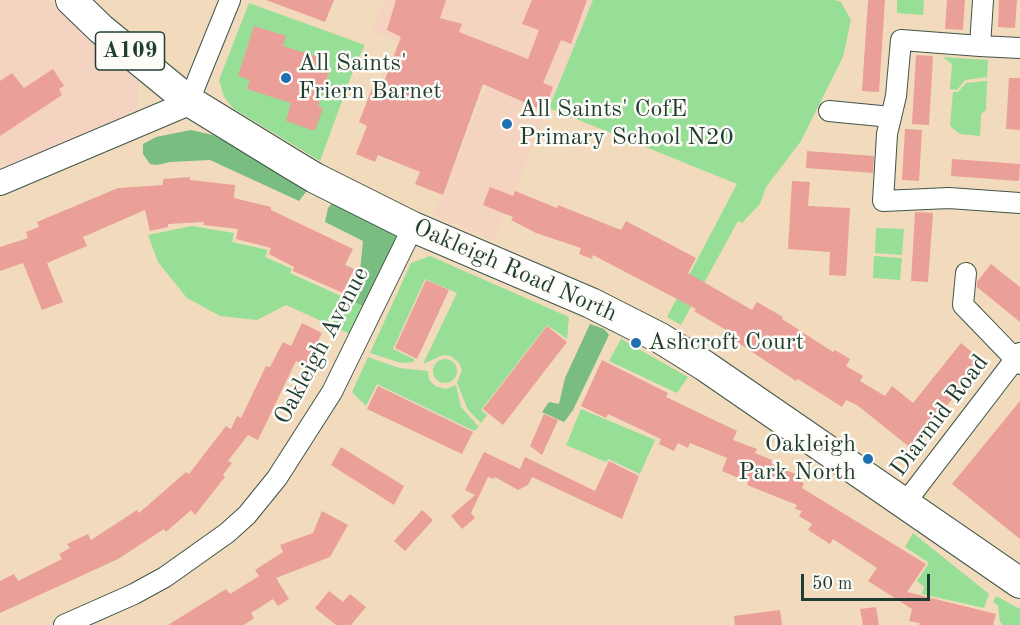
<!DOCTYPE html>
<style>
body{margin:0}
#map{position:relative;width:1020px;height:625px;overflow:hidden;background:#f2dbbc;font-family:"Old Standard TT",serif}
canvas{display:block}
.scale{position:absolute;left:801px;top:574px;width:129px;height:27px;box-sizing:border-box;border:3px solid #1f3d34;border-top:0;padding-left:8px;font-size:18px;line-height:21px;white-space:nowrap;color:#1f3d34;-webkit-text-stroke:4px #fdfcf7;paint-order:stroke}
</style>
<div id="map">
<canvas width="1020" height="625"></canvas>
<div class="scale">50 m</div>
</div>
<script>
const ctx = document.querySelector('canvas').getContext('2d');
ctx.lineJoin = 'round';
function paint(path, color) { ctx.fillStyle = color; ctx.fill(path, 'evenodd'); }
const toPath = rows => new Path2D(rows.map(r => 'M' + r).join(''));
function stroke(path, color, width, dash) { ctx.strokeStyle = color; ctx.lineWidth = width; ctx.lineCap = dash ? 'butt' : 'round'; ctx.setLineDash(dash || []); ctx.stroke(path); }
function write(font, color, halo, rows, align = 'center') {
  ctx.font = font + ' "Old Standard TT",serif'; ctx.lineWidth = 5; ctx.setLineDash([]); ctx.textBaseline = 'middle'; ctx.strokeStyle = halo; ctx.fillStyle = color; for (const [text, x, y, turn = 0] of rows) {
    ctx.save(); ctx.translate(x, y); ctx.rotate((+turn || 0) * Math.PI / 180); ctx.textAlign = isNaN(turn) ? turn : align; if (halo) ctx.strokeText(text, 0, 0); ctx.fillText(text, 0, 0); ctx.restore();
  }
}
paint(toPath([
 [0,0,49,0,139,80,137,111,8,167,0,154],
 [385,0,593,0,494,240,434,215,490,79,371,31]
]), '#f4d3c0');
paint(toPath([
 [593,0,835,0,841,2,851,20,843,57,801,141,766,187,760,204,742,223,738,221,681,325,667,317,737,184,549,108],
 [897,0,924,0,923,15,897,13],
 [249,3,365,45,356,63,320,161,234,109,224,97,219,80],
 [943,57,988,60,987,77,965,80,957,90,950,89,952,64],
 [987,81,986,110,981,114,980,136,960,134,950,126,953,92,958,92,966,83],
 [192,226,234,233,232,242,268,250,265,257,292,269,290,273,363,306,350,334,286,305,257,320,220,316,187,298,158,262,148,235],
 [876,228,904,229,902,255,875,253],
 [430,256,569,317,567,339,547,325,481,410,487,415,481,423,468,410,457,383,462,370,459,363,451,356,443,355,423,364,457,293,425,279,393,349,414,359,414,362,401,363,370,353,411,263],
 [874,256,902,258,900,280,873,278],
 [621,339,688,377,677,393,609,361],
 [368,357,399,368,428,371,429,380,435,386,446,389,456,385,461,407,479,427,474,431,377,384,366,406,352,392],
 '433 371a12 12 0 1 1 24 0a12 12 0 1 1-24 0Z',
 [581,409,655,440,640,474,608,459,606,462,566,445],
 [913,533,989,594,984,608,922,594,924,587,917,581,929,563,905,547],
 [996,596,1020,609,1020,625,1003,625,1000,622,998,605,993,602]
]), '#97de97');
paint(toPath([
 [191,130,213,135,305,184,306,192,299,201,210,160,170,162,157,165,150,164,143,154,143,144,156,137],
 [333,202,399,236,363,306,345,298,360,271,363,241,325,222,328,208],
 [590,324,604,329,609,335,573,410,564,422,542,412,549,402,559,404,565,378]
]), '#79bd80');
paint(toPath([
 [266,0,334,0,325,22],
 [396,0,446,0,440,18,462,24,459,32,528,59,539,30,522,24,532,0,587,0,571,44,561,40,543,83,553,87,544,111,483,84,443,195,415,184,420,172,378,155,375,162,356,154,367,126,359,122,376,78,384,82,401,37,387,30],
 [868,0,885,0,879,92,862,91],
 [947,0,965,0,963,30,945,29],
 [999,0,1017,0,1015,28,998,27],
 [254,26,286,36,283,46,318,57,316,65,330,69,318,106,323,108,315,131,286,121,291,103,247,89,250,80,238,76],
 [916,55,933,56,929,125,912,124],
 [53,69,64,86,59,89,62,95,0,136,0,81,12,73,24,88],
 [1009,78,1020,78,1020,130,1006,129],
 [905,129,922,130,919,181,902,180],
 [807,151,874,156,873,173,806,168],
 [952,159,1020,164,1019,181,951,176],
 [190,177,190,180,235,185,234,198,271,207,271,210,353,249,345,265,354,269,343,293,293,271,294,267,269,254,271,248,236,239,238,229,203,225,204,222,168,224,168,227,150,231,145,210,83,237,87,246,47,263,63,302,42,310,23,263,0,271,0,247,28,238,26,232,39,227,37,222,118,188,163,185,163,179],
 [792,181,810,182,808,206,850,208,846,276,829,275,830,252,788,249],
 [490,187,513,196,515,191,557,208,558,205,621,230,626,221,696,258,688,273,752,310,757,302,783,317,782,319,833,352,835,350,850,359,846,366,863,376,860,381,885,396,892,386,913,403,961,343,983,361,912,449,857,405,846,400,842,407,798,379,796,381,737,342,740,338,694,311,696,309,593,255,592,259,579,254,581,248,536,233,511,220,513,217,483,205],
 [915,212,933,213,928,282,911,281],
 [991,264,1020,287,1020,322,977,287,977,282],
 [426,280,449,290,417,359,395,348],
 [302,323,322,333,305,366,296,361,258,440,248,435,228,461,232,463,223,475,225,477,195,515,191,510,166,532,164,529,118,559,0,613,0,581,14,574,18,581,62,559,59,554,70,548,67,544,88,534,91,540,137,510,139,513,186,472,189,474,226,426,231,429,237,416,241,418,266,366,270,367,283,342,291,346],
 [547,326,567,342,503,425,483,409],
 [602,360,668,393,666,397,737,431,733,440,757,449,755,453,772,460,771,463,795,474,793,479,804,483,802,488,926,564,907,592,996,614,993,625,919,625,920,623,909,621,912,609,868,581,877,568,833,539,830,544,808,530,812,524,799,516,802,511,795,509,797,505,747,485,748,482,722,471,727,458,690,443,688,448,678,443,674,451,659,444,661,439,608,414,606,418,581,406],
 [378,386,473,432,462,454,367,409],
 [1020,401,1020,539,952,484],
 [544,414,558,420,542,455,530,446],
 [341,447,404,486,394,505,331,465],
 [484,452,520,469,525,457,595,491,609,461,639,476,622,519,532,477,528,485,518,490,495,477,494,479,488,477,471,513,475,518,462,529,451,516,475,495,465,490],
 [422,510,433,520,405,551,394,541],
 [322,511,348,525,330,557,276,578,289,599,278,606,273,599,251,613,254,618,244,625,168,625,226,589,230,594,259,576,255,570,283,552,280,545,313,533],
 [329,591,343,602,350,594,366,607,351,625,336,625,315,608],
 [876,607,879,625,863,625,860,609],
 [780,610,782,625,735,625,734,616]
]), '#ea9f98');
const minor = toPath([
 [983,0,980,46,901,40,896,96,887,134,883,201,949,198,1020,203],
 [980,46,1020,48],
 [189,101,230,0],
 [829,111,891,117],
 [966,273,963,305,1020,364],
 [905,503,1020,353],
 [64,625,134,594,165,577,227,533,247,515,277,478,332,392,413,227]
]);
const tertiary = toPath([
 [0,183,182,106,189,101]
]);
const primary = toPath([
 [71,0,101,29,189,101,290,163,315,178,413,227,591,303,660,338,705,366,1020,583]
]);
stroke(minor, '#3f5548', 22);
stroke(tertiary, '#3f5548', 26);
stroke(primary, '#3f5548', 32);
stroke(minor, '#fff', 20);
stroke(tertiary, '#fff', 24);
stroke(primary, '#fff', 30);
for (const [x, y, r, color] of [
 [286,78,6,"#1f6fb2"],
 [507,124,6,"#1f6fb2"],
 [636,343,6,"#1f6fb2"],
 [868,459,6,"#1f6fb2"]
]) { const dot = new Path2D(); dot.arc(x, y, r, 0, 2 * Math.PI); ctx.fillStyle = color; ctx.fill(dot); stroke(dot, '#fdfcf7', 2); }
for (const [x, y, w] of [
 [130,51,69]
]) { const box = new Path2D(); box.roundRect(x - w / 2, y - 19, w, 38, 4.5); ctx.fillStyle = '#fdfcf7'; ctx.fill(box); stroke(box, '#1f3d34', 1.5); }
write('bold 22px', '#1f3d34', null, [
 ["A109",130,51]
]);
write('24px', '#1f3d34', '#fdfcf7', [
 ["All Saints'",298,64],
 ["Friern Barnet",298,92],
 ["All Saints' CofE",519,110],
 ["Primary School N20",519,138],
 ["Ashcroft Court",648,343],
 ["Oakleigh",856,445,"right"],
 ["Park North",856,473,"right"]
], 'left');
write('24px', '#1f3d34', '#fdfcf7', [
 ["Oakleigh Road North",515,271,24],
 ["Oakleigh Avenue",322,346,-62],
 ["Diarmid Road",940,416,-53]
]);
</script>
